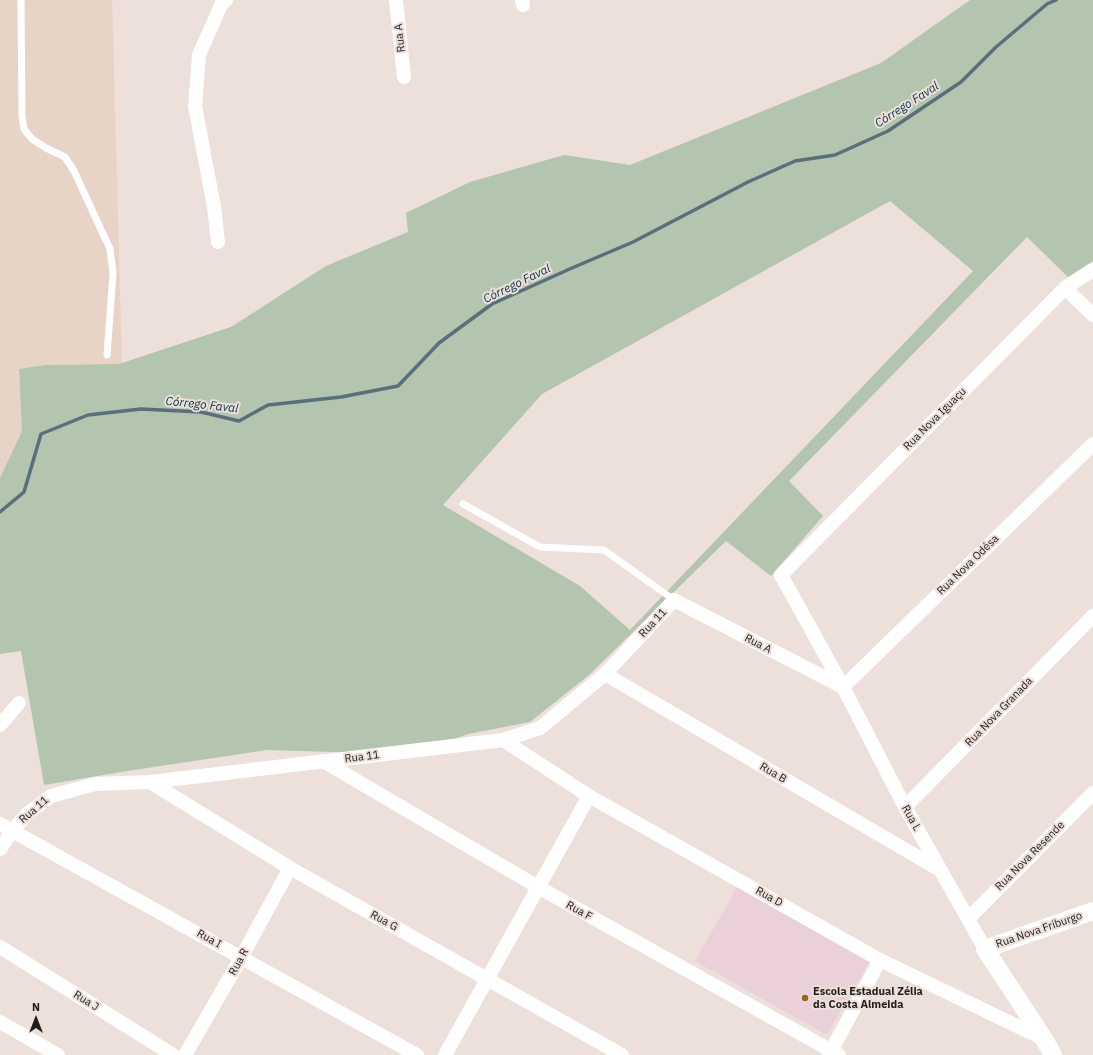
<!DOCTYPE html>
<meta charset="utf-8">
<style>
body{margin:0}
#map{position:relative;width:1093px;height:1055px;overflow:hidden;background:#eddfd9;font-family:"IBM Plex Sans",sans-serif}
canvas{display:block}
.north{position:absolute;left:16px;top:999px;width:40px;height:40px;-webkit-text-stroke:3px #eddfd9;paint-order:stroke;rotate:0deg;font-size:11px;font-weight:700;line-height:16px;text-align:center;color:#211c1a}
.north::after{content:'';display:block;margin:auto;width:14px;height:18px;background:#211c1a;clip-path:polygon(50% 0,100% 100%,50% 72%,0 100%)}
</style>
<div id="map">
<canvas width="1093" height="1055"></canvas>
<div class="north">N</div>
</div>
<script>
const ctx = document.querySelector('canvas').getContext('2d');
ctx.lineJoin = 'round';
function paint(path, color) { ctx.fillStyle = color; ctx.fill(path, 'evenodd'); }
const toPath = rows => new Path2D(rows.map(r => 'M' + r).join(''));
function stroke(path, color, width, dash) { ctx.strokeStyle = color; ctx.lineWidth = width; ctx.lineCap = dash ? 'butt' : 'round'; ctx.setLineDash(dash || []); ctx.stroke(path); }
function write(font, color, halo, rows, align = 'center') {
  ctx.font = font + ' "IBM Plex Sans",sans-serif'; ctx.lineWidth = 4; ctx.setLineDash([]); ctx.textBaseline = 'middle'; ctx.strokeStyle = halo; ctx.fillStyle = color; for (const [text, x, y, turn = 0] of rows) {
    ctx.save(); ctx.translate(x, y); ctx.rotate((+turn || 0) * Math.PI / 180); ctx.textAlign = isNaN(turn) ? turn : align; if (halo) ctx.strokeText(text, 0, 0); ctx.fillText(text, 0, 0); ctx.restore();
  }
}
paint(toPath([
 [0,0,112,0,122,363,119,364,45,365,19,369,22,431,0,478]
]), '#e8d4c6');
paint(toPath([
 [738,886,871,959,827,1035,695,961]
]), '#ead0d9');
paint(toPath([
 [970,0,1093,0,1093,261,1068,277,1027,237,789,481,823,516,771,576,726,541,589,675,530,722,468,734,449,741,365,753,267,750,127,771,44,785,21,651,0,654,0,478,22,431,19,369,45,365,119,364,231,327,326,266,408,232,406,213,470,182,564,155,630,165,881,63],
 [890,201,973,271,630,630,580,586,443,505,542,394]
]), '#b3c4af');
stroke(toPath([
 [0,512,24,492,41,434,88,415,141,409,201,412,239,421,268,405,341,397,398,386,439,343,492,304,572,268,633,242,748,182,795,161,835,155,888,131,961,82,996,47,1047,4,1056,0]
]), '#596f7c', 3.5);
stroke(toPath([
 [21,0,22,116,24,129,32,139,46,148,65,157,74,171,110,249,113,273,107,355],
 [463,504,540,547,604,550,674,600]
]), '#fff', 7);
stroke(toPath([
 [396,0,404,77],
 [522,0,523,5],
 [218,242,214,207,195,106,199,55,222,3,226,0],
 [1065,288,1093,315],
 [605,674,940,870],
 [843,687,1093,444],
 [0,725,19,703],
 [503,740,589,796,880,960,1044,1039],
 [323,761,538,887,839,1055],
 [150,782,290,868,622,1055],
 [905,807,1093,616],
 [0,824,417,1055],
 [0,849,12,831,27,814,51,796,95,784,150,782,503,740,540,728,605,674,674,600,843,687],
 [968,919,1093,793],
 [0,947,173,1055],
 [985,949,905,807,843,687,781,575,1065,288,1093,270],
 [0,1022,58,1055],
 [185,1055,241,958,290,868],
 [445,1055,589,796],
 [829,1055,880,960]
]), '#fff', 14);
stroke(toPath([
 [1053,1055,1044,1039,985,949,1093,911]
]), '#fff', 18);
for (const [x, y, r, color] of [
 [805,998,4,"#99641c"]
]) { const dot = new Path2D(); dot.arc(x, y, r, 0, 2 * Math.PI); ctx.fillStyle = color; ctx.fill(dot); stroke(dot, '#eddfd9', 1.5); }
write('11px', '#211c1a', '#eddfd9', [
 ["Rua A",400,38,-96],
 ["Rua Nova Iguaçu",935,419,-45],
 ["Rua Nova Odésa",968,565,-44],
 ["Rua 11",653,623,-47],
 ["Rua A",758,644,27],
 ["Rua Nova Granada",999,712,-46],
 ["Rua 11",362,757,-7],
 ["Rua B",773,773,30],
 ["Rua 11",34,810,-41],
 ["Rua L",911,818,61],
 ["Rua Nova Resende",1030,856,-45],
 ["Rua D",769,897,29],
 ["Rua F",579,911,29],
 ["Rua G",384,921,29],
 ["Rua Nova Friburgo",1039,930,-19],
 ["Rua I",209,939,29],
 ["Rua R",239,962,-61],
 ["Rua J",86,1001,32]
]);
write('bold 11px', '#211c1a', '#eddfd9', [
 ["Escola Estadual Zélia",813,992],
 ["da Costa Almeida",813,1005]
], 'left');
write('italic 12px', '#003045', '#eddfd9', [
 ["Córrego Faval",907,105,-33],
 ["Córrego Faval",517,284,-26],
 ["Córrego Faval",202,405,6]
]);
</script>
